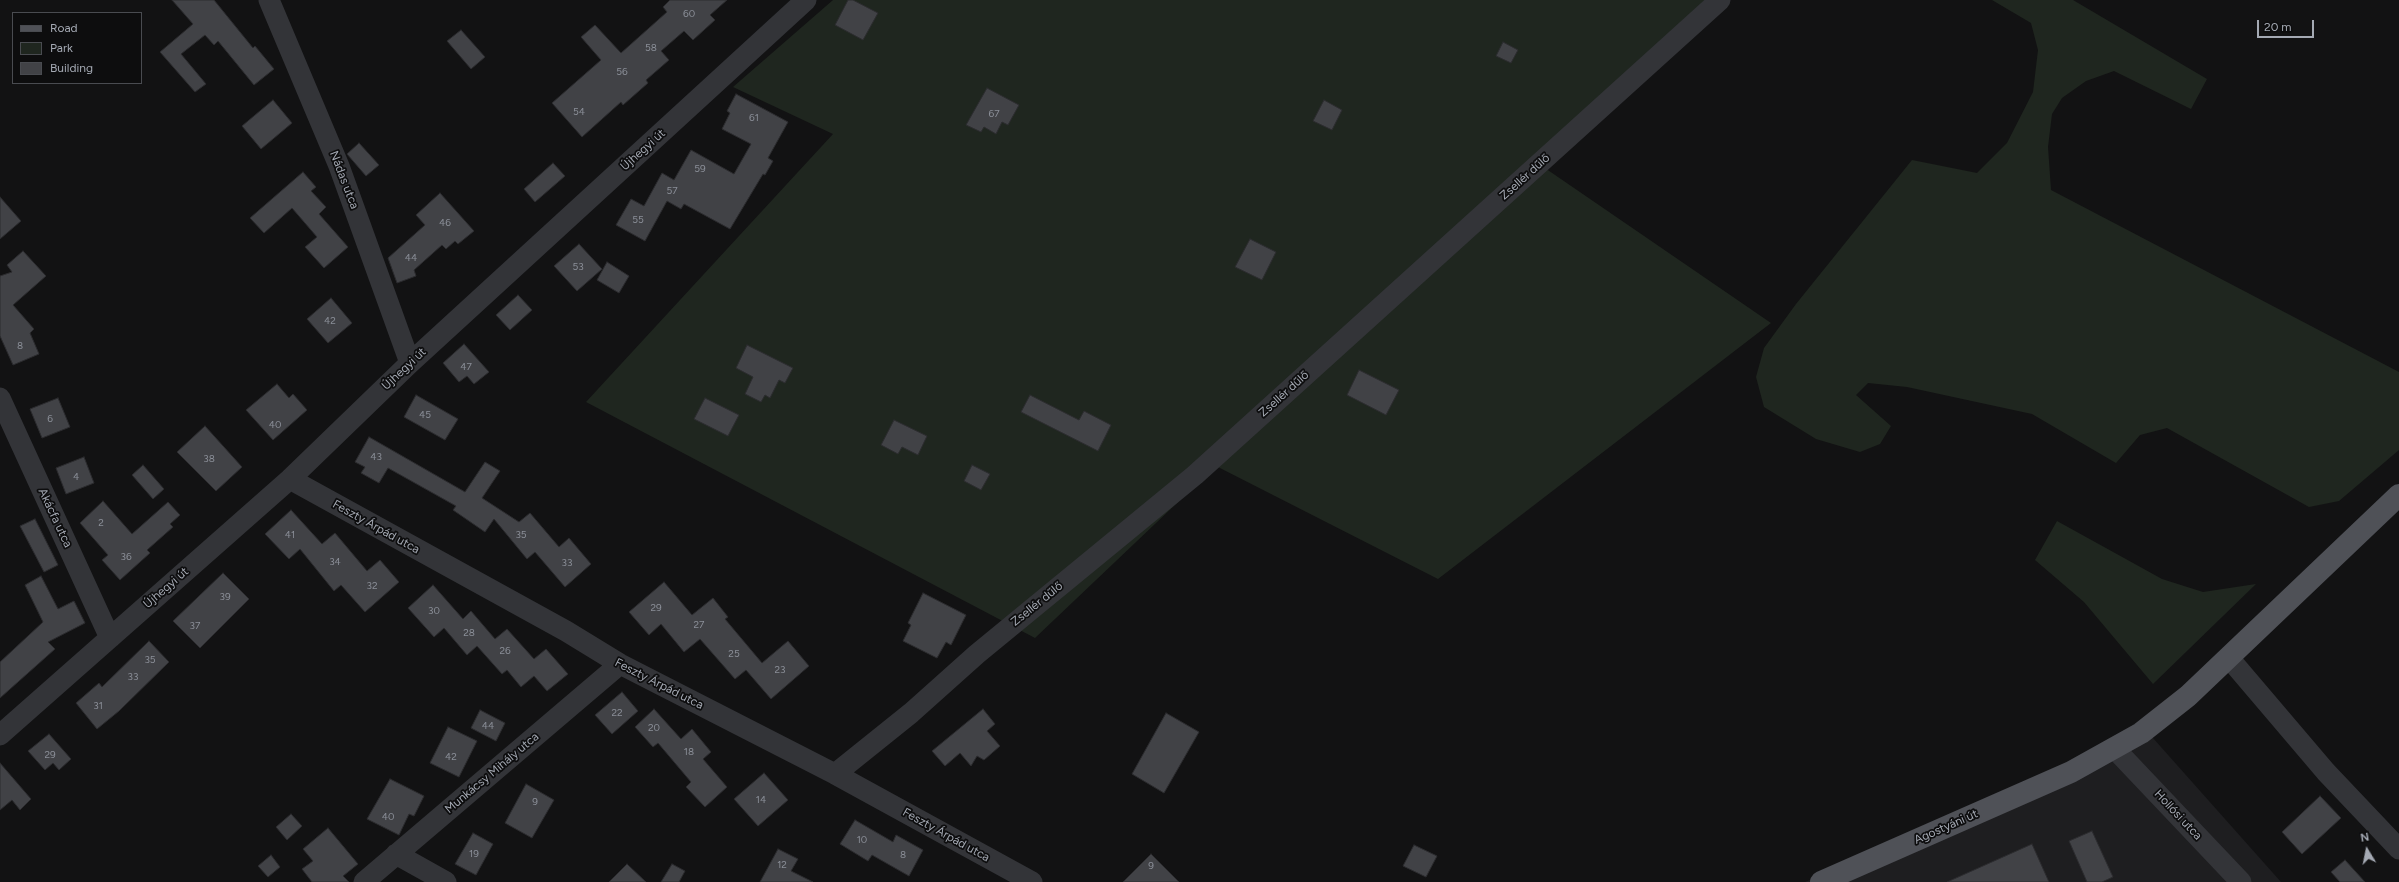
<!DOCTYPE html>
<meta charset="utf-8">
<style>
body{margin:0}
#map{position:relative;width:2399px;height:882px;overflow:hidden;background:#121213;font-family:Figtree,sans-serif}
canvas{display:block}
.legend{position:absolute;left:12px;top:12px;width:130px;height:72px;box-sizing:border-box;background:#0d0d0e;border:1px solid #494b50;margin:0;padding:5px 7px;list-style:none;font-size:12px;color:#a4a9b3}
.legend li{display:flex;align-items:center;gap:8px;height:20px}
.legend b{width:20px;border:1px solid #494b50}
.north{position:absolute;left:2347px;top:830px;width:40px;height:40px;-webkit-text-stroke:3px #0d0d0e;paint-order:stroke;rotate:350deg;font-size:11px;font-weight:700;line-height:16px;text-align:center;color:#a4a9b3}
.north::after{content:'';display:block;margin:auto;width:14px;height:18px;background:#a4a9b3;clip-path:polygon(50% 0,100% 100%,50% 72%,0 100%)}
.scale{position:absolute;left:2257px;top:20px;width:57px;height:18px;box-sizing:border-box;border:2px solid #a4a9b3;border-top:0;padding-left:5px;font-size:12px;line-height:14px;white-space:nowrap;color:#a4a9b3;-webkit-text-stroke:3px #0d0d0e;paint-order:stroke}
</style>
<div id="map">
<canvas width="2399" height="882"></canvas>
<ul class="legend">
<li><b style="height:5px;background:#4f5157"></b>Road</li>
<li><b style="height:11px;background:#1f261f"></b>Park</li>
<li><b style="height:11px;background:#414246"></b>Building</li>
</ul>
<div class="north">N</div>
<div class="scale">20 m</div>
</div>
<script>
const ctx = document.querySelector('canvas').getContext('2d');
ctx.lineJoin = 'round';
function paint(path, color) { ctx.fillStyle = color; ctx.fill(path, 'evenodd'); }
const toPath = rows => new Path2D(rows.map(r => 'M' + r).join(''));
function stroke(path, color, width, dash) { ctx.strokeStyle = color; ctx.lineWidth = width; ctx.lineCap = dash ? 'butt' : 'round'; ctx.setLineDash(dash || []); ctx.stroke(path); }
function write(font, color, halo, rows, align = 'center') {
  ctx.font = font + ' Figtree,sans-serif'; ctx.lineWidth = 3.5; ctx.setLineDash([]); ctx.textBaseline = 'middle'; ctx.strokeStyle = halo; ctx.fillStyle = color; for (const [text, x, y, turn = 0] of rows) {
    ctx.save(); ctx.translate(x, y); ctx.rotate((+turn || 0) * Math.PI / 180); ctx.textAlign = isNaN(turn) ? turn : align; if (halo) ctx.strokeText(text, 0, 0); ctx.fillText(text, 0, 0); ctx.restore();
  }
}
paint(toPath([
 [2145,729,2281,882,1805,882,2071,772]
]), '#1e1e20');
paint(toPath([
 [833,0,1714,0,1539,164,1771,323,1438,579,1216,466,1035,638,586,402,833,134,733,87],
 [1992,0,2073,0,2207,79,2191,109,2114,71,2086,81,2062,98,2052,114,2048,147,2051,190,2399,372,2399,450,2339,501,2309,507,2167,428,2140,435,2116,463,2032,414,1907,387,1868,383,1856,395,1891,426,1880,444,1860,452,1816,439,1764,407,1756,377,1764,348,1796,304,1912,160,1977,173,2007,143,2033,92,2038,50,2031,23],
 [2057,521,2162,579,2203,592,2256,584,2153,684,2084,602,2035,560]
]), '#1f261f');
const building = toPath([
 [172,0,214,0,253,48,255,46,274,69,254,85,218,41,214,45,205,35,181,54,206,84,195,92,160,52,193,24,172,0],
 [670,0,727,0,710,15,715,20,693,40,684,31,661,51,669,60,646,80,648,83,623,105,621,102,582,137,552,103,601,60,581,37,595,25,621,53,667,12,663,7,670,0],
 [848,0,853,0,878,13,863,40,835,25,848,0],
 [461,30,485,57,471,69,447,41,461,30],
 [1503,42,1518,50,1511,63,1496,56,1503,42],
 [987,88,1019,105,1008,125,1002,122,996,134,984,127,981,132,966,125,987,88],
 [736,94,788,122,768,158,773,161,765,175,763,174,730,229,684,204,681,209,667,201,645,241,616,225,631,199,644,206,662,173,674,180,691,150,734,174,751,144,722,129,730,113,727,111,736,94],
 [273,100,292,123,261,149,242,126,273,100],
 [1324,100,1342,110,1332,130,1313,121,1324,100],
 [359,143,379,165,366,176,347,154,359,143],
 [553,163,565,176,535,202,524,189,553,163],
 [303,172,316,187,311,191,326,207,319,214,348,247,324,268,305,247,317,237,292,208,264,233,250,218,303,172],
 [440,193,474,231,458,244,455,241,446,249,442,245,414,270,416,276,397,283,388,258,425,225,416,215,440,193],
 [0,197,21,221,0,239,0,197],
 [1250,239,1276,252,1262,280,1235,267,1250,239],
 [579,244,602,269,577,291,554,266,579,244],
 [23,251,46,276,13,305,34,329,30,333,39,354,13,365,0,336,0,276,12,272,7,265,23,251],
 [607,262,629,276,619,293,597,280,607,262],
 [518,295,532,310,510,330,496,315,518,295],
 [331,298,352,323,328,343,307,319,331,298],
 [464,344,489,372,474,384,467,376,459,382,443,363,464,344],
 [747,345,793,368,785,383,779,380,770,398,765,395,761,402,745,394,753,377,736,368,747,345],
 [1359,370,1399,390,1386,415,1347,395,1359,370],
 [277,384,289,398,293,394,307,410,273,440,246,410,277,384],
 [416,395,458,419,445,440,404,417,416,395],
 [1030,395,1079,420,1084,411,1111,425,1098,451,1021,412,1030,395],
 [58,398,70,427,42,438,30,409,58,398],
 [705,398,739,415,728,436,694,419,705,398],
 [894,420,927,436,918,455,902,447,898,454,881,445,894,420],
 [205,426,242,467,216,491,177,452,205,426],
 [369,437,465,492,485,462,500,471,482,498,519,522,530,513,559,547,569,538,591,564,565,587,535,552,527,559,494,519,485,532,453,510,456,506,388,468,379,483,361,473,365,467,355,462,369,437],
 [84,457,94,483,66,494,56,468,84,457],
 [143,465,164,489,153,499,132,475,143,465],
 [972,465,990,474,981,490,964,481,972,465],
 [103,501,132,534,168,502,180,515,170,524,173,527,147,550,150,553,120,580,102,560,108,555,80,523,103,501],
 [291,510,322,544,335,533,367,571,380,560,399,582,365,612,341,585,334,591,300,549,289,559,265,534,291,510],
 [35,519,58,565,44,572,20,526,35,519],
 [223,573,249,599,200,648,173,621,223,573],
 [41,576,58,609,74,601,85,623,48,642,55,649,0,698,0,662,43,622,25,585,41,576],
 [664,582,692,615,713,598,728,617,725,619,762,663,788,641,809,666,771,699,746,670,735,679,700,639,684,652,661,624,649,635,629,612,664,582],
 [433,585,463,619,471,611,495,639,507,629,534,659,546,649,568,674,547,691,534,676,521,687,507,670,502,674,477,646,467,655,444,628,434,637,408,608,433,585],
 [923,593,966,615,951,645,946,642,937,658,903,641,911,625,908,623,923,593],
 [149,641,169,662,119,711,97,729,76,703,99,683,102,687,149,641],
 [622,692,638,711,612,734,595,715,622,692],
 [654,709,681,739,692,729,711,752,703,759,727,787,705,807,686,787,691,782,658,743,653,747,635,727,654,709],
 [983,709,995,724,987,731,1000,746,984,760,977,756,971,766,960,753,945,766,932,751,983,709],
 [480,710,505,723,496,741,471,728,480,710],
 [1166,713,1199,732,1164,793,1132,774,1166,713],
 [448,727,477,741,459,777,430,763,448,727],
 [49,734,71,759,59,770,53,763,45,770,28,751,49,734],
 [0,763,31,799,20,810,12,800,0,810,0,763],
 [764,773,788,800,758,826,734,799,764,773],
 [390,779,424,796,414,816,409,814,399,835,367,819,390,779],
 [526,784,554,800,532,838,505,823,526,784],
 [2320,796,2341,818,2302,854,2282,832,2320,796],
 [291,814,302,826,287,840,276,827,291,814],
 [855,820,893,842,896,835,923,850,909,876,872,855,868,861,840,844,855,820],
 [328,828,358,864,343,876,349,882,312,882,302,869,313,861,303,849,328,828],
 [2092,831,2113,877,2102,882,2087,882,2069,841,2092,831],
 [473,833,493,844,476,875,455,864,473,833],
 [2032,844,2049,882,1947,882,2032,844],
 [1414,845,1437,856,1426,877,1403,866,1414,845],
 [778,849,798,859,791,871,813,882,760,882,778,849],
 [1151,854,1179,882,1123,882,1151,854],
 [271,855,280,867,268,877,258,866,271,855],
 [2345,860,2365,882,2340,882,2331,872,2345,860],
 [627,864,646,882,609,882,627,864],
 [672,864,685,871,679,882,661,882,672,864]
]);
paint(building, '#414246');
stroke(building, '#2c2c2f', 1);
stroke(toPath([
 [269,0,339,166,410,363],
 [0,398,110,638],
 [290,479,566,631,620,664,835,774,1032,882],
 [2229,658,2326,772,2399,849],
 [0,735,290,479,410,363,806,0],
 [2115,749,2241,882],
 [835,774,911,713,977,654,1195,475,1720,0],
 [396,854,446,882],
 [364,882,620,664]
]), '#333438', 21);
stroke(toPath([
 [1821,882,2071,772,2141,733,2188,696,2399,495]
]), '#4f5157', 22);
write('10px', '#8b8f98', null, [
 ["60",689,14],
 ["58",651,48],
 ["56",622,72],
 ["54",579,112],
 ["67",994,114],
 ["61",754,118],
 ["59",700,169],
 ["57",672,191],
 ["55",638,220],
 ["46",445,223],
 ["44",411,258],
 ["53",578,267],
 ["42",330,321],
 ["8",20,346],
 ["47",466,367],
 ["45",425,415],
 ["6",50,419],
 ["40",275,425],
 ["43",376,457],
 ["38",209,459],
 ["4",76,477],
 ["2",101,523],
 ["41",290,535],
 ["35",521,535],
 ["36",126,557],
 ["34",335,562],
 ["33",567,563],
 ["32",372,586],
 ["39",225,597],
 ["29",656,608],
 ["30",434,611],
 ["27",699,625],
 ["37",195,626],
 ["28",469,633],
 ["26",505,651],
 ["25",734,654],
 ["35",150,660],
 ["23",780,670],
 ["33",133,677],
 ["31",98,706],
 ["22",617,713],
 ["44",488,726],
 ["20",654,728],
 ["18",689,752],
 ["29",50,755],
 ["42",451,757],
 ["14",761,800],
 ["9",535,802],
 ["40",388,817],
 ["10",862,840],
 ["19",474,854],
 ["8",903,855],
 ["12",782,865],
 ["9",1151,866]
]);
write('12px', '#a4a9b3', '#0d0d0e', [
 ["Újhegyi út",643,150,-42],
 ["Zsellér dűlő",1525,177,-42],
 ["Nádas utca",344,180,69],
 ["Újhegyi út",404,369,-43],
 ["Zsellér dűlő",1284,394,-42],
 ["Akácfa utca",55,518,65],
 ["Feszty Árpád utca",376,527,29],
 ["Újhegyi út",166,588,-41],
 ["Zsellér dűlő",1037,604,-39],
 ["Feszty Árpád utca",659,684,27],
 ["Munkácsy Mihály utca",492,773,-40],
 ["Hollósi utca",2178,815,47],
 ["Agostyáni út",1946,827,-24],
 ["Feszty Árpád utca",946,835,29]
]);
</script>
